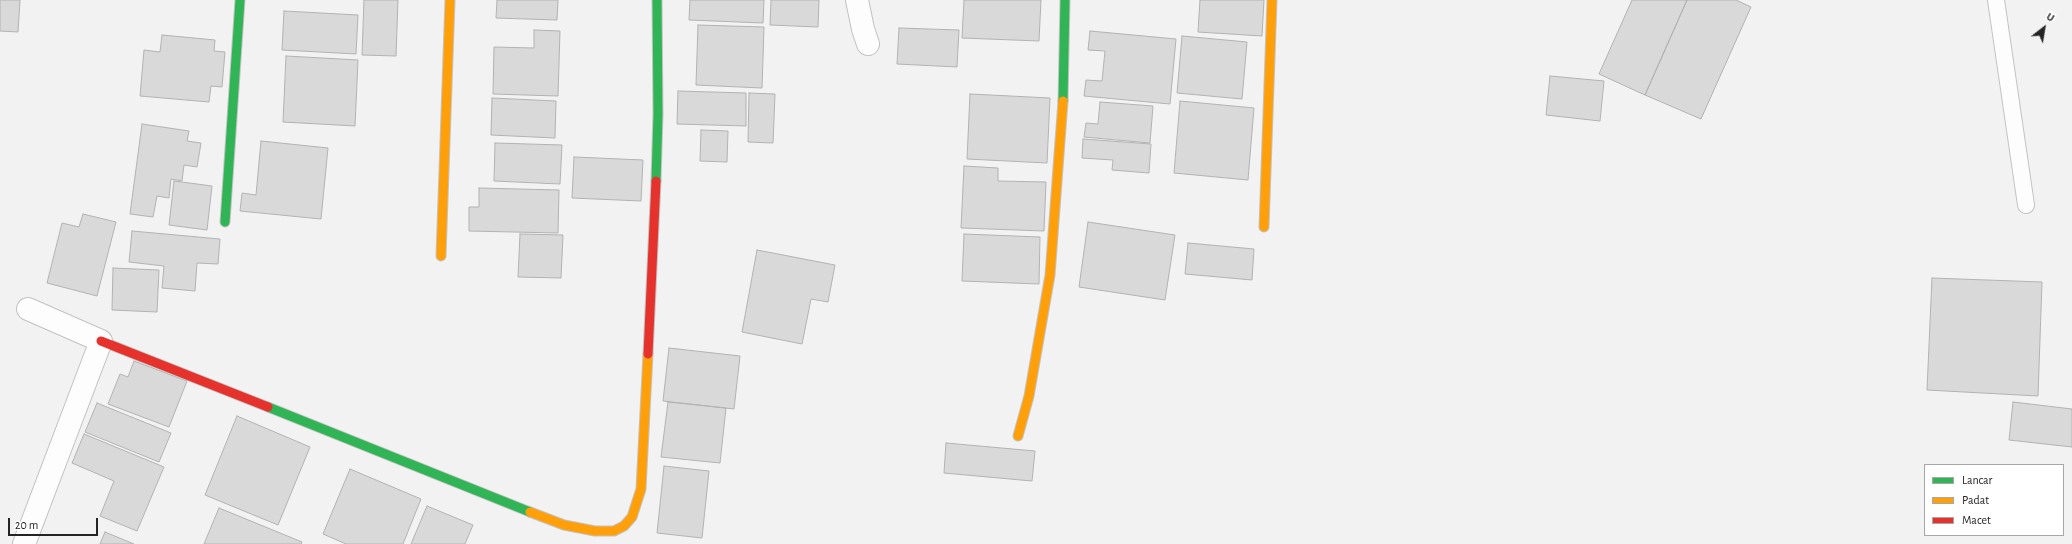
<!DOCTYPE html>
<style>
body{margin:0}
#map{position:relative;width:2072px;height:544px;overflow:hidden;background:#f2f2f2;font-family:"Alegreya Sans",sans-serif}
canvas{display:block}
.legend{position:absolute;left:1924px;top:464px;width:140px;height:72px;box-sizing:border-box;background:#fff;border:1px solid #a7a7a8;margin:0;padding:5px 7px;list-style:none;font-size:12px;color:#242425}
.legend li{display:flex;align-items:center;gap:8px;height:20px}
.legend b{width:20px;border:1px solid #a7a7a8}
.north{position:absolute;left:2024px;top:8px;width:40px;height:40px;-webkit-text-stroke:3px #fff;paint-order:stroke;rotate:31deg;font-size:11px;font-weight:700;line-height:16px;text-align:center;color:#242425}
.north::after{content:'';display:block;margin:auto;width:14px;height:18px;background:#242425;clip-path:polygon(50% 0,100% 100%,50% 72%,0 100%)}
.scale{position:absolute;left:8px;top:518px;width:90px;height:18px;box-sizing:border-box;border:2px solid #242425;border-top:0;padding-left:5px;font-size:12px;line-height:14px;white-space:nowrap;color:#242425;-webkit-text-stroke:3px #fff;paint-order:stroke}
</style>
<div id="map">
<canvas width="2072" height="544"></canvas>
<ul class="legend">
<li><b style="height:5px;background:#30b455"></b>Lancar</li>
<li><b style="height:5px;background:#ff9f0a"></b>Padat</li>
<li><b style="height:5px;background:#e5322d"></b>Macet</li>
</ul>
<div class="north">U</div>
<div class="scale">20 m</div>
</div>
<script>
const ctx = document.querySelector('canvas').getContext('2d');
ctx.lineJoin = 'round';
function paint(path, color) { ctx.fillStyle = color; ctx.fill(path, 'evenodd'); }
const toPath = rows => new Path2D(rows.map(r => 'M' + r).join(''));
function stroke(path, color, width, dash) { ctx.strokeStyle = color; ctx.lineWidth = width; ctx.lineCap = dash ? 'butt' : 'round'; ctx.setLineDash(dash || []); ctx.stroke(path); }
const building = toPath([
 [0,0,20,0,18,32,0,31,0,0],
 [364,0,398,0,396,56,362,55,364,0],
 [497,0,558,0,557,20,496,18,497,0],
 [690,0,764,0,763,23,689,20,690,0],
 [771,0,819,0,818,27,770,25,771,0],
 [964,0,1041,0,1039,41,962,38,964,0],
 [1200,0,1264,0,1262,36,1198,32,1200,0],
 [1632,0,1687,0,1645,95,1599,74,1632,0],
 [1687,0,1736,0,1751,7,1701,119,1645,95,1687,0],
 [284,11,358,15,356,54,282,50,284,11],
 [698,25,764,27,762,88,696,85,698,25],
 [899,28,959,30,957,67,897,64,899,28],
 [534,30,560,31,558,96,493,94,494,47,534,48,534,30],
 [1090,31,1176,39,1170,104,1084,96,1086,80,1102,81,1105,51,1088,50,1090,31],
 [162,35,215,40,214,51,225,52,222,87,211,86,209,102,140,96,144,50,160,52,162,35],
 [1182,36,1247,42,1242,99,1177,93,1182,36],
 [286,56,358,60,355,126,283,122,286,56],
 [1550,76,1604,81,1600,121,1546,115,1550,76],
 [678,91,746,93,746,126,677,124,678,91],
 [749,93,775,94,773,143,748,142,749,93],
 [970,94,1050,98,1047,163,967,159,970,94],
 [492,98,556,101,555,138,491,135,492,98],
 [1180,101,1254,108,1248,180,1174,173,1180,101],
 [1100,102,1153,106,1150,143,1084,137,1086,123,1098,124,1100,102],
 [142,124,189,131,187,141,201,143,197,167,184,165,182,181,171,179,169,198,157,196,153,217,130,214,142,124],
 [701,130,728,131,727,162,700,161,701,130],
 [1083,139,1151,144,1149,173,1112,170,1113,160,1082,158,1083,139],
 [261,141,328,148,321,219,240,211,242,193,256,195,261,141],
 [495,143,562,145,560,184,494,181,495,143],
 [574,157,643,160,641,201,572,198,574,157],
 [964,166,998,168,998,181,1046,182,1044,231,961,228,964,166],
 [174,181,212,186,207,230,169,225,174,181],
 [479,188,559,190,558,233,469,231,469,207,479,207,479,188],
 [83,214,116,222,97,296,47,283,62,223,79,227,83,214],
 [1088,222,1175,235,1165,300,1079,287,1088,222],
 [132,231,220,239,218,264,197,263,195,291,162,288,164,266,129,262,132,231],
 [520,234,563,235,561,278,518,277,520,234],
 [964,234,1040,237,1039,284,962,281,964,234],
 [1188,243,1254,249,1252,280,1185,274,1188,243],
 [757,250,835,265,828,302,811,299,802,344,742,332,757,250],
 [113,268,159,270,157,312,112,310,113,268],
 [1932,278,2042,282,2038,396,1927,390,1932,278],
 [669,348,740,356,734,409,663,401,669,348],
 [134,361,187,381,169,427,108,404,120,374,128,377,134,361],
 [668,402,726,408,720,463,661,457,668,402],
 [2013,402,2072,409,2072,447,2009,440,2013,402],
 [97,403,171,433,159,462,85,432,97,403],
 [237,416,310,447,278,525,205,495,237,416],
 [84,434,164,467,137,531,100,516,114,481,72,463,84,434],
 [946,443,1035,451,1032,481,944,473,946,443],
 [664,466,709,471,702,538,657,533,664,466],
 [350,469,421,499,403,544,346,544,323,534,350,469],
 [427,506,473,525,465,544,411,544,427,506],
 [219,508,302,542,301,544,204,544,219,508],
 [105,532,134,544,100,544,105,532]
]);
paint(building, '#d9d9d9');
stroke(building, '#b2b2b2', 1);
const lane = toPath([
 [1996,0,2026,205]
]);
const street = toPath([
 [857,0,863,29,868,44],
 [24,544,101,341,28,309]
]);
const fast = toPath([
 [1063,101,1065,0],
 [656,181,658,114,657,0],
 [225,222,240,0],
 [268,407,530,512]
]);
const slow = toPath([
 [1264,227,1272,0],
 [441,256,450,0],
 [1018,436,1029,396,1050,275,1063,101],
 [530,512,564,525,595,531,614,531,624,526,632,517,641,489,648,354]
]);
const jam = toPath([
 [101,341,268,407],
 [648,354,656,181]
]);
stroke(lane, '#c2c2c3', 18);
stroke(street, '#c2c2c3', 24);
stroke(fast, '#c2c2c3', 11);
stroke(slow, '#c2c2c3', 11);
stroke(jam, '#c2c2c3', 11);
stroke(lane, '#fdfdfd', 16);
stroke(street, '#fdfdfd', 22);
stroke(fast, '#30b455', 9);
stroke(slow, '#ff9f0a', 9);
stroke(jam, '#e5322d', 9);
</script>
